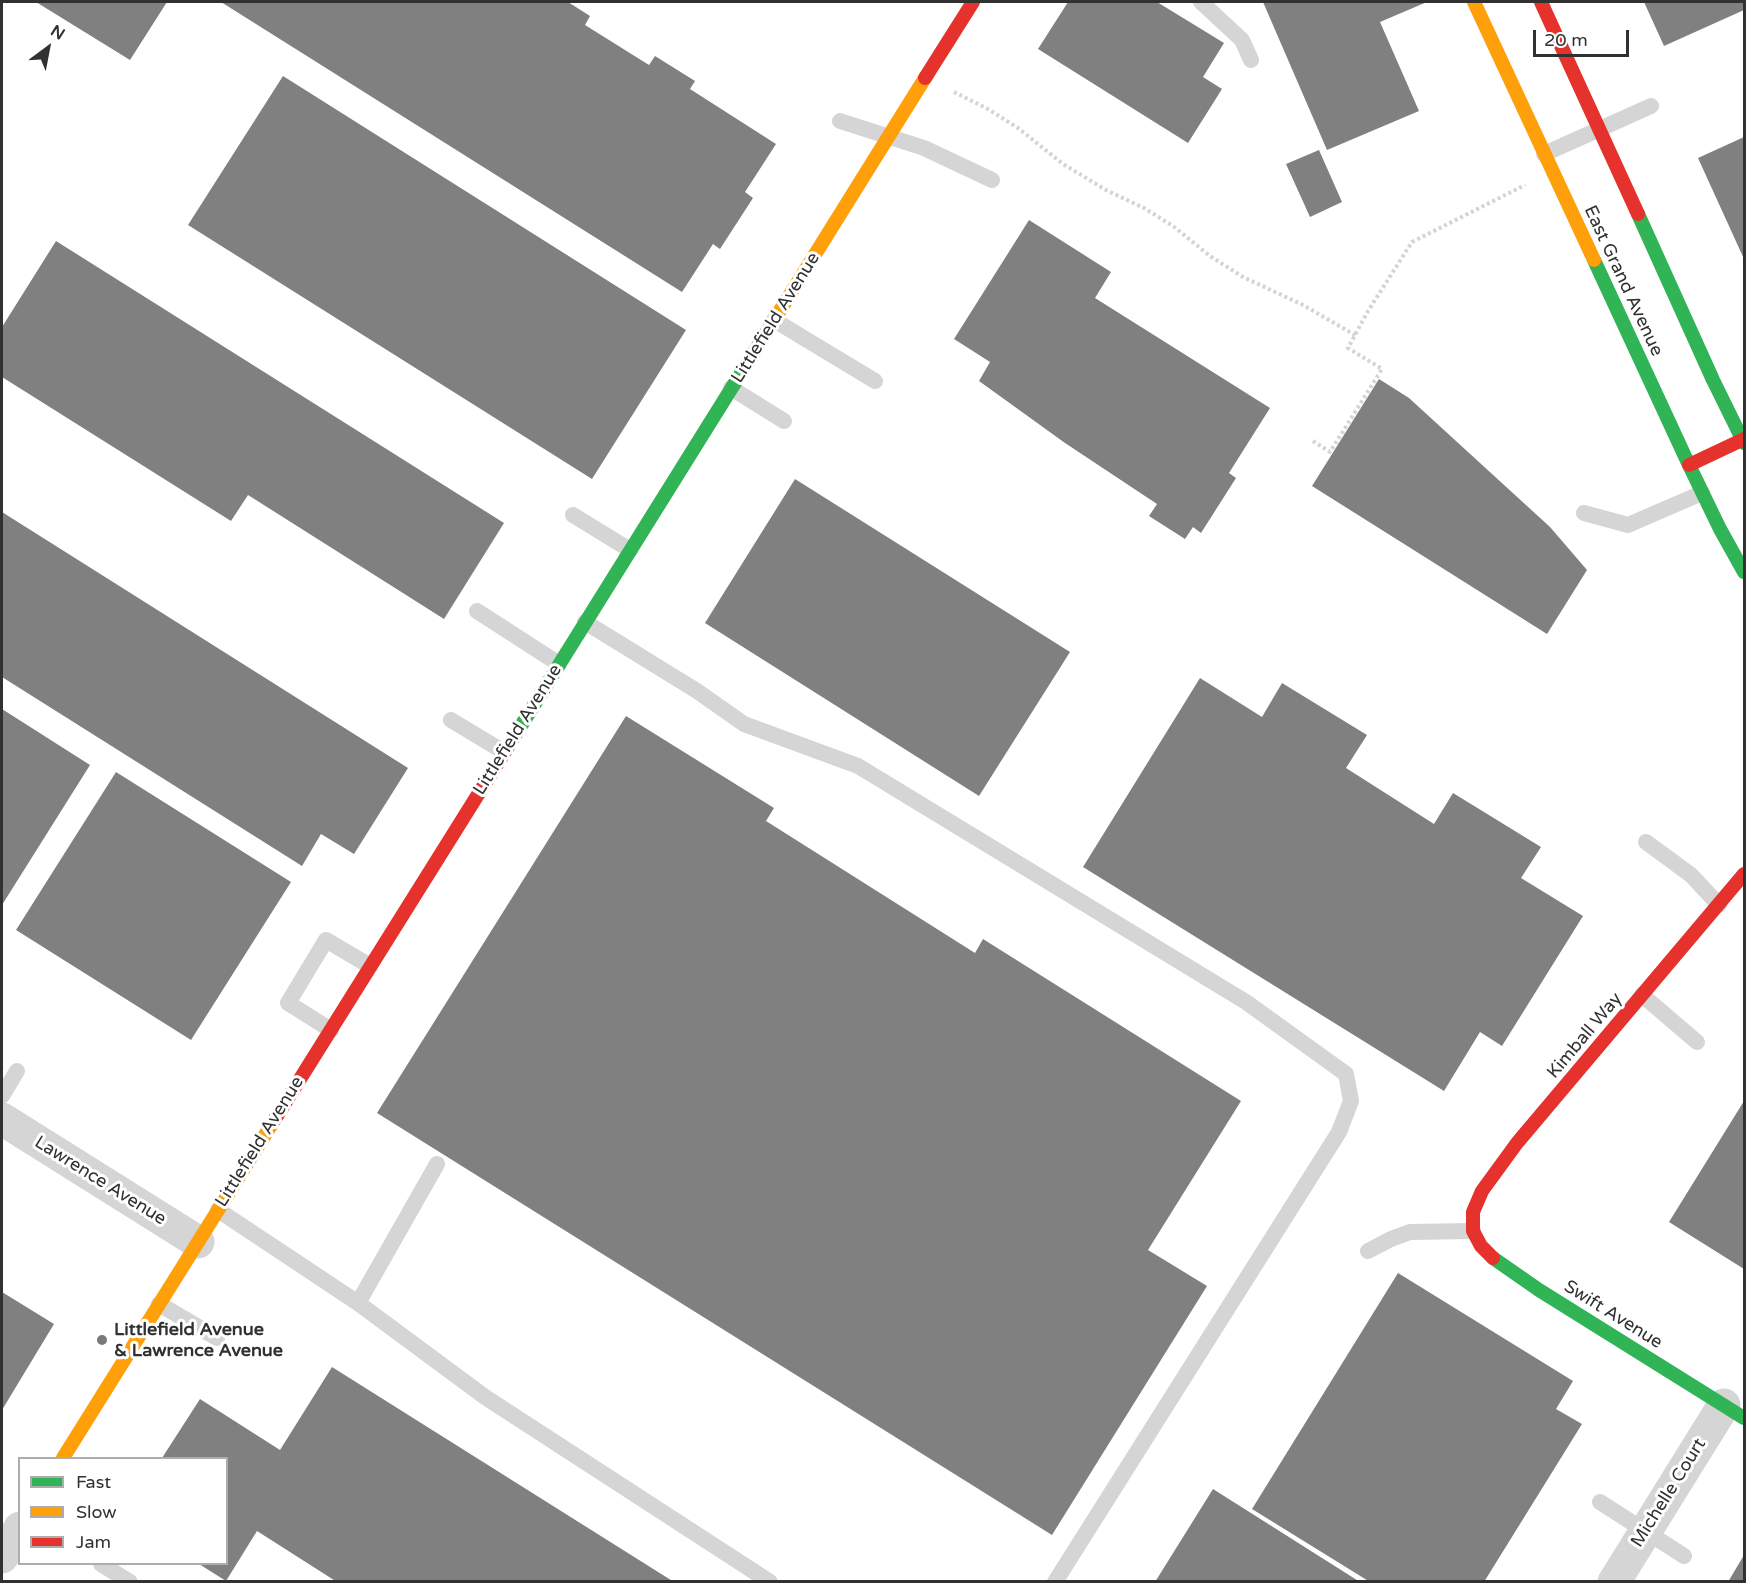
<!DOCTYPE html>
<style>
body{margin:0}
#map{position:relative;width:1746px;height:1583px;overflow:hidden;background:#fff;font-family:"Varela Round",sans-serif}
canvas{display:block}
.frame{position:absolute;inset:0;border:3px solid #313131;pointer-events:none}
.legend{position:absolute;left:18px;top:1457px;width:210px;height:108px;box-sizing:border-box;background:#fff;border:2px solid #adadad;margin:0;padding:8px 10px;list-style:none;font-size:18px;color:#313131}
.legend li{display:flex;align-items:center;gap:12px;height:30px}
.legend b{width:30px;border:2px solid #adadad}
.north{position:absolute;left:18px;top:18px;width:60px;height:60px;-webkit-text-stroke:4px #fff;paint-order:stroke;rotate:32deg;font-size:16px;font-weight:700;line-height:24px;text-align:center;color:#313131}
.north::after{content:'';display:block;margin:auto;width:21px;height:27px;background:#313131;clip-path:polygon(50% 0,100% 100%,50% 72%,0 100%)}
.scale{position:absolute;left:1533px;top:30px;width:96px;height:27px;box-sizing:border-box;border:3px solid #313131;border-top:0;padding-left:8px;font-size:18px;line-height:21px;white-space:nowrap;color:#313131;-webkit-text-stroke:4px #fff;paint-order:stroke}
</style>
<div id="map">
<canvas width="1746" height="1583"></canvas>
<div class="frame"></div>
<ul class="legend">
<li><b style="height:8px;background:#30b455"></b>Fast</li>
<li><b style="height:8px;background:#ff9f0a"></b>Slow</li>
<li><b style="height:8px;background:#e5322d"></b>Jam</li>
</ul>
<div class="north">N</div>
<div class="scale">20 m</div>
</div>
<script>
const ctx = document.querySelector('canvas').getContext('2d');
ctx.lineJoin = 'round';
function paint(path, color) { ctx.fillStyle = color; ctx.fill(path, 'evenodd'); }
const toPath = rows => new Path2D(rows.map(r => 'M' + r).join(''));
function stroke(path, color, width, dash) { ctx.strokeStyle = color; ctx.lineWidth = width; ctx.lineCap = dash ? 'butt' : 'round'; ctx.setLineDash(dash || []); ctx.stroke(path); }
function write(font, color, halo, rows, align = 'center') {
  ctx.font = font + ' "Varela Round",sans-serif'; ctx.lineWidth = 6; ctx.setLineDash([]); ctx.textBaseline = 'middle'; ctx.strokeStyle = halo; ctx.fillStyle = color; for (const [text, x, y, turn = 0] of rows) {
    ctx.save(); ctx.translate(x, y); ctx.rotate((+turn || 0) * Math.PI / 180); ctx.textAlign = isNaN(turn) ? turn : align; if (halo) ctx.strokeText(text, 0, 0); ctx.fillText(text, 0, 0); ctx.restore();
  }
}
paint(toPath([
 [36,2,167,2,130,60],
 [221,2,568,2,590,16,585,25,649,65,655,56,695,81,690,89,776,144,745,192,753,198,720,249,713,244,682,292],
 [1068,2,1157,2,1224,43,1203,77,1222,89,1188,143,1038,49],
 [1263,2,1427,2,1380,22,1419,111,1327,150],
 [1644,2,1744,2,1744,10,1664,46],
 [283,76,686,330,592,479,188,225],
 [1744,137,1744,259,1698,158],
 [1319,150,1342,202,1310,217,1286,164],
 [1029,220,1111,272,1095,298,1270,408,1229,473,1236,478,1201,533,1193,527,1185,539,1149,516,1157,504,1065,443,979,381,990,362,954,339],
 [56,241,504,523,444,619,248,495,231,521,2,377,2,327],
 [1379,379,1409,398,1550,527,1587,570,1547,634,1312,486],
 [795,479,1070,652,979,796,705,623],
 [2,512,408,768,354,854,321,834,302,866,2,677],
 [1200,678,1262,717,1282,683,1367,735,1346,768,1434,824,1453,793,1541,847,1521,878,1583,916,1502,1046,1480,1032,1444,1091,1083,867],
 [2,709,90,765,2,905],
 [626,716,774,808,766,821,975,953,983,939,1241,1101,1148,1250,1207,1286,1052,1535,377,1113],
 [116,772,291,882,191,1040,16,930],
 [1744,1101,1744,1269,1669,1222],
 [1398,1273,1573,1381,1556,1409,1582,1424,1484,1582,1370,1582,1252,1509],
 [2,1292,54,1324,2,1410],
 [332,1367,674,1582,337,1582,257,1531,226,1581,199,1564,226,1564,226,1458,162,1458,200,1399,280,1450],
 [1213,1489,1360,1582,1155,1582],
 [1744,1555,1744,1582,1728,1582]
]), '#808080');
stroke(toPath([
 [954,92,988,109,1018,128,1063,164,1106,190,1144,208,1173,226,1210,256,1243,277,1303,305,1355,335],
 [1313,441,1330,452,1382,369,1348,348,1368,311,1412,242,1525,185]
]), '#d4d4d4', 4, [3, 3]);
stroke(toPath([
 [1201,2,1242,40,1251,60],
 [840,121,924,148,992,180],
 [1544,154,1651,106],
 [774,320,875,381],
 [731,388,784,421],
 [1584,513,1628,525,1702,493],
 [573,515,630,550],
 [477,611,559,664],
 [585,622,697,691,744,724,858,766,1246,1002,1346,1074,1351,1101,1339,1132,1055,1582],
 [451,720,504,752],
 [1646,842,1691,875,1719,905],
 [1642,995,1697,1042],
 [331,1030,288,1003,326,940,370,966],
 [2,1096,17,1071],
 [218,1210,358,1303,485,1397,770,1582],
 [1368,1251,1391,1239,1410,1232,1473,1231],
 [358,1303,437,1164],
 [159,1304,217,1338],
 [1600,1502,1684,1556],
 [101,1564,130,1582]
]), '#d5d5d5', 16);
stroke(toPath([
 [2,1119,198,1242],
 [2,1557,20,1528],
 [1614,1582,1724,1405]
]), '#d5d5d5', 33);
stroke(toPath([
 [1638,214,1713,380,1744,443],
 [1594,260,1689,465,1720,529,1744,572],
 [514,737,771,325],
 [1493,1258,1539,1290,1744,1418]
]), '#30b455', 14);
stroke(toPath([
 [1474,2,1594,260],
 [771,325,925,78],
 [63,1458,275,1119]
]), '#ff9f0a', 14);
stroke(toPath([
 [1541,2,1638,214],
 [925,78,973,2],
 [1689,465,1744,439],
 [275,1119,514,737],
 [1493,1258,1481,1246,1473,1231,1473,1212,1482,1191,1517,1143,1744,874]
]), '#e5322d', 14);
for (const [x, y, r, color] of [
 [102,1340,6,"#797979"]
]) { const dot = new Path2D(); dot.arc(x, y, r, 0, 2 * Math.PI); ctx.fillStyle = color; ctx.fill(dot); stroke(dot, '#fff', 2); }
write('18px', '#313131', '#fff', [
 ["East Grand Avenue",1623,281,65],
 ["Littlefield Avenue",776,318,-58],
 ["Littlefield Avenue",518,730,-58],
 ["Kimball Way",1585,1036,-50],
 ["Littlefield Avenue",260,1142,-58],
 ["Lawrence Avenue",100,1181,32],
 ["Swift Avenue",1613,1315,32],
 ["Michelle Court",1669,1493,-58]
]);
write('bold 18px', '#313131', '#fff', [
 ["Littlefield Avenue",114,1330],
 ["& Lawrence Avenue",114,1351]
], 'left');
</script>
